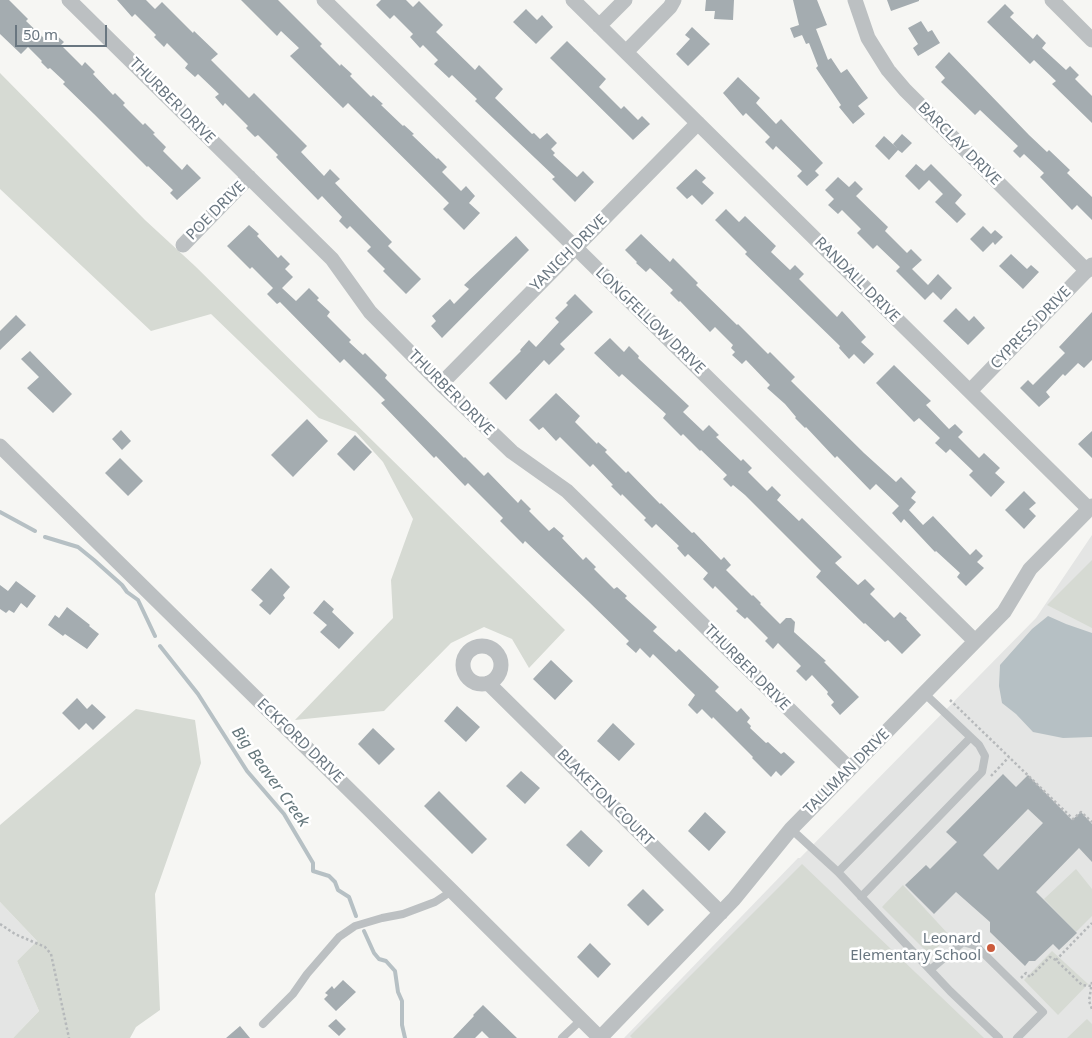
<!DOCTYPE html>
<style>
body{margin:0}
#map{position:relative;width:1092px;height:1038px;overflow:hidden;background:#f6f6f3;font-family:"Noto Sans",sans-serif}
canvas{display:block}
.scale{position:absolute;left:15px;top:25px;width:92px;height:22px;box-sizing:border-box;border:2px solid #697680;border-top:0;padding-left:6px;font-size:15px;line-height:18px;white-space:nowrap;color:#697680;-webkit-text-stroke:4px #fff;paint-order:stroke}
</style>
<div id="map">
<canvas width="1092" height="1038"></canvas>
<div class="scale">50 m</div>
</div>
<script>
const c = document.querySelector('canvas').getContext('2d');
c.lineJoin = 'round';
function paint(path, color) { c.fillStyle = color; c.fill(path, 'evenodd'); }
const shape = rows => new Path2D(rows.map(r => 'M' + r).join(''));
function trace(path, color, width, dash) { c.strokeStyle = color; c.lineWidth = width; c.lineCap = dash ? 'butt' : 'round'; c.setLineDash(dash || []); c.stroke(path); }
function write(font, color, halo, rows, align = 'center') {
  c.font = font + ' "Noto Sans",sans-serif'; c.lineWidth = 5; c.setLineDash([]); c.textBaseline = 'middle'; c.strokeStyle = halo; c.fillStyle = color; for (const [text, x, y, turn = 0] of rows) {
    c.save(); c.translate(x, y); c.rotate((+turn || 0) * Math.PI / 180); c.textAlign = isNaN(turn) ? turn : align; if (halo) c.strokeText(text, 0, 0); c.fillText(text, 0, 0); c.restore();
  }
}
paint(shape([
 [1092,535,1092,1038,624,1038,798,858,800,858,1036,618],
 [0,902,37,941,17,961,39,1011,13,1038,0,1038]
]), '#e4e5e4');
paint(shape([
 [0,73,145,220,195,266,565,630,529,668,512,639,484,627,451,643,384,711,295,720,393,618,391,580,413,519,383,462,356,432,319,418,211,314,151,331,0,189],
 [1092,560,1092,628,1047,605],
 [136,709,195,720,201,763,155,894,160,1010,136,1027,130,1038,13,1038,39,1011,17,961,37,941,0,902,0,825],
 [802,864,984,1038,632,1038,630,1036],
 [1076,869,1092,889,1092,916,1076,932,1044,899],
 [903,885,949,935,934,951,928,952,923,948,882,907],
 [1052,951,1088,984,1058,1015,1024,980],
 [1087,1019,1092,1024,1092,1038,1067,1038]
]), '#d6dad3');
paint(shape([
 [1048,616,1066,624,1092,633,1092,737,1063,738,1033,732,1016,714,1002,703,999,686,1000,665,1032,629]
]), '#b6c0c4');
trace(shape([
 [0,512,35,531],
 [45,537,78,547,94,560,122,585,127,592,138,600,155,636],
 [160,646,198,694,247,771,284,814,313,863,313,871,329,876,335,882,338,890,349,897,356,916],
 [364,931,374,953,379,959,386,961,395,971,398,992,402,1001,402,1025,405,1038]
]), '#b6c0c4', 4);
paint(shape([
 [0,0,9,0,28,19,26,21,47,41,54,33,64,42,61,45,82,66,85,62,95,72,93,74,113,95,115,93,125,103,123,105,143,125,145,123,155,133,153,134,166,147,163,151,182,170,187,164,201,178,177,200,170,193,173,190,148,166,147,167,94,114,63,84,65,82,50,68,48,69,41,62,42,61,28,47,21,54,0,34],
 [117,0,146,0,155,9,162,2,193,33,194,31,218,54,211,60,249,98,254,93,307,146,301,152,324,176,330,169,340,179,335,183,392,242,388,246,421,279,406,294,383,271,385,269,367,251,371,247,350,226,347,229,339,221,342,217,322,196,318,200,276,157,278,155,258,135,255,137,246,128,248,126,225,103,223,106,215,97,219,94,198,74,195,77,185,68,188,64,167,43,164,47,154,37,156,35,135,14,132,17],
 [241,0,278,0,322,44,320,46,340,66,341,64,352,74,350,76,371,97,373,95,383,104,381,105,403,126,404,125,414,134,412,135,437,159,438,158,447,167,442,172,461,191,466,186,475,196,469,203,480,213,464,230,443,209,449,203,348,103,343,108,290,56,299,48,281,31,277,36],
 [381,0,406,0,413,7,419,1,443,25,436,32,475,70,479,65,503,89,495,98,532,134,534,133,540,139,547,133,557,143,551,149,555,153,553,155,577,177,583,171,594,182,575,202,552,179,555,177,475,101,477,99,452,75,449,78,434,64,438,60,423,45,420,48,410,37,413,34,394,15,390,19,376,5],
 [706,0,734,0,733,20,714,19,715,11,705,11],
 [793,0,817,0,827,25,816,29,828,60,831,58,841,73,847,69,868,98,858,106,865,114,853,124,839,107,841,105,816,68,818,66,809,43,806,44,802,35,794,38,790,28,799,25],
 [887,0,919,0,919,1,891,11],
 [1005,4,1014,13,1010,17,1033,39,1037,34,1046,43,1042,48,1066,70,1070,66,1079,75,1075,79,1092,96,1092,123,1052,84,1056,81,1034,60,1030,64,987,22],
 [526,9,537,20,542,15,553,27,536,44,513,22],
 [921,21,928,32,932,30,940,43,918,56,913,48,918,44,908,28],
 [692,27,710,44,688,66,676,54,690,39,685,35],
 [567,41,606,79,599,87,621,109,624,106,638,120,642,116,650,124,633,140,550,58],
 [949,52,1029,135,1047,152,1049,150,1070,170,1067,173,1092,197,1092,220,1077,205,1072,210,1040,177,1044,173,1024,154,1020,158,1013,151,1018,146,980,110,975,115,941,82,945,78,935,67],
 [738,77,760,98,756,103,776,124,781,119,823,163,815,171,819,175,807,186,797,176,802,171,776,146,773,150,765,142,770,137,746,113,743,116,723,93],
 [902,134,912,143,902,153,898,150,889,160,875,146,884,136,897,148,893,144],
 [916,164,924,171,931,164,962,195,955,203,966,214,957,223,935,202,943,194,929,180,919,190,905,176],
 [696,169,706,178,702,182,714,193,702,205,692,195,687,199,676,188],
 [838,177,849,187,855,181,863,189,856,196,888,227,885,231,907,253,911,249,922,260,912,269,928,285,938,274,952,288,941,300,933,292,925,300,896,271,900,267,877,245,873,249,857,233,861,229,842,210,838,214,828,205,834,199,825,190],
 [726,209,739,222,745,216,776,246,771,252,790,270,795,265,804,274,799,279,837,317,842,311,866,337,861,342,874,354,864,364,854,354,849,359,839,348,840,346,745,254,747,252,715,220],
 [249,225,259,234,257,236,278,258,281,255,290,264,285,269,293,277,282,288,296,301,309,288,319,298,317,300,330,312,327,316,351,340,349,342,363,355,365,353,387,375,385,378,464,458,465,457,484,476,488,472,518,503,521,499,531,509,529,511,549,531,554,527,564,536,562,538,583,560,586,557,596,567,594,569,614,589,617,587,627,596,625,598,657,627,653,631,676,652,679,649,719,687,715,691,737,712,741,708,750,718,747,722,751,726,750,728,766,743,768,742,781,754,784,752,795,762,781,776,776,771,771,777,752,758,753,757,713,717,712,719,702,709,697,714,688,705,695,695,653,654,650,658,640,648,636,653,626,644,629,641,588,601,525,541,523,544,500,521,503,518,468,483,465,486,436,456,434,458,381,403,385,400,344,359,340,363,280,302,277,304,267,294,273,288,252,267,250,269,227,246],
 [983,226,991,234,995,230,1003,237,995,245,993,242,983,252,970,239],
 [641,234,670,262,673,258,698,283,696,285,737,325,738,324,768,354,770,352,795,377,791,381,864,453,896,482,901,477,916,492,911,498,916,502,909,510,923,525,933,516,970,555,976,549,983,556,977,562,984,568,966,586,957,577,960,573,936,551,935,552,904,519,901,523,892,513,899,506,876,484,870,490,837,456,835,458,806,427,805,428,795,418,796,417,785,404,767,388,770,385,746,360,742,364,732,355,735,352,731,348,733,345,715,327,710,332,680,301,679,302,670,293,673,290,650,268,646,272,636,263,637,262,625,250],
 [516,236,529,250,442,338,431,326,436,321,432,316,450,299,454,304,469,289,464,285],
 [1011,254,1027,269,1031,265,1039,272,1023,289,999,266],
 [575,294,593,312,560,344,565,349,549,365,544,360,506,400,489,383,521,351,520,350,529,340,536,347,559,322,555,318,568,305,566,303],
 [956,308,969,321,974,316,985,328,968,345,943,321],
 [1092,312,1092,360,1084,368,1078,363,1065,376,1063,374,1046,392,1050,397,1039,407,1020,388,1028,380,1033,385,1065,353,1059,347],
 [16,315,26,325,0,350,0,331],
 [610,338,624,352,629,346,639,356,638,358,689,406,683,412,703,431,709,425,719,435,716,437,741,461,743,459,752,468,748,472,767,491,772,486,781,495,777,500,799,521,802,518,842,557,835,563,858,585,865,579,875,589,870,594,894,618,900,612,907,618,906,619,921,635,902,654,888,640,885,642,865,623,864,624,816,577,821,571,745,495,733,485,731,487,723,479,727,475,701,450,700,451,683,434,681,436,663,418,666,414,622,374,619,377,594,353],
 [30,351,72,394,53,413,27,388,39,377,21,359],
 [894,365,931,401,926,405,949,429,955,424,963,432,958,437,979,458,984,453,1000,468,995,473,1005,482,991,497,969,475,973,471,950,449,946,453,935,443,940,438,919,418,914,422,876,383],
 [556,393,580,416,575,422,597,444,598,442,607,450,605,452,626,473,628,471,660,504,661,503,692,533,694,532,721,560,724,557,731,565,726,570,752,596,753,595,761,603,760,604,780,624,786,618,791,618,795,622,794,632,826,661,824,662,859,697,840,715,831,705,834,702,827,694,828,692,812,675,806,681,796,671,801,666,778,643,773,649,765,641,768,638,747,617,745,619,736,611,738,609,715,586,713,589,703,579,708,573,688,554,685,557,677,548,679,546,656,524,652,528,644,520,646,518,622,494,621,496,611,486,613,485,593,464,590,467,560,437,556,441,543,427,539,430,529,420],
 [307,419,328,441,293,477,271,455],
 [121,430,131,441,122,450,112,439],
 [1092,431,1092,458,1078,444],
 [355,435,372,452,354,471,337,454],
 [120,458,143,481,128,496,105,473],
 [1024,491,1036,503,1029,509,1036,516,1024,529,1005,510],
 [271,568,290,587,283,595,285,598,270,615,259,605,263,601,251,590],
 [16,581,36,596,27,608,21,603,14,613,9,610,6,613,0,609,0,585,8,591],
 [324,600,334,609,332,612,354,633,339,649,320,632,327,625,313,613],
 [67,607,90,625,89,626,99,634,87,649,65,634,63,636,48,625,55,615,59,618],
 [551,660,573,681,555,700,533,679],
 [77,698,87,709,92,704,106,717,93,730,86,723,79,730,62,713],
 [457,706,480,727,466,742,444,721],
 [613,723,635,744,619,761,597,741],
 [373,728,395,749,379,765,358,744],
 [521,771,540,788,525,804,506,786],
 [1003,774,1016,787,1028,775,1072,820,1081,812,1092,824,1092,862,1079,848,1036,892,1077,933,1059,950,1053,944,1035,961,1029,961,1025,966,990,932,990,922,956,892,934,914,905,885,926,865,930,869,957,842,946,832],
 [1028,809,1043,823,998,870,983,855],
 [439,791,487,839,472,854,424,806],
 [705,812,726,832,709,851,688,831],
 [581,830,603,851,589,867,566,845],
 [643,889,664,910,648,926,627,905],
 [590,943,611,964,598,978,577,957],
 [343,980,356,992,336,1011,324,999,328,995,325,993,332,986,334,989],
 [483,1005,517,1038,489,1038,482,1031,475,1038,453,1038,474,1016,473,1015],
 [336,1019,346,1029,339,1036,328,1026],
 [240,1026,250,1038,226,1038]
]), '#a4acb0');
trace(shape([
 [950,700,1073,819,1081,812,1092,822],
 [991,776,1009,757],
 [0,924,15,934,45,947,51,954,69,1038],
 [1021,978,1026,973,1030,977,1050,957,1056,960],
 [1092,982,1089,1001,1092,1009],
 [1091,986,1082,985,1056,960,1092,923]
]), '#b6b9bb', 2.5, [2.5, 2.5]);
trace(shape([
 [791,829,838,872,950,991,999,1038],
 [838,872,970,738],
 [861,897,982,772,985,756,979,745,924,693],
 [930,970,963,942,976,946,1043,1012,1017,1038],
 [263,1024,293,994,307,974,339,937,355,926,382,918,403,914,435,902,452,891],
 [562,1038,581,1020]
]), '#bcc0c2', 8);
trace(shape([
 [69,0,332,259,370,312,441,384,512,452,567,491,850,769],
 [324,0,975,641],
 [573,0,1089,509],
 [855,0,868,38,888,70,905,90,1087,271],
 [1052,0,1092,40],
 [599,26,625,0],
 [626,52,670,7,674,0],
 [183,245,249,177],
 [441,384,698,123],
 [970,391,1092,265],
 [0,446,452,891,600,1038],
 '463 665a19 19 0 1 1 38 0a19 19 0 1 1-38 0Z',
 [488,683,721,913],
 [600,1038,734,899,791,829,1004,612,1030,569,1092,506]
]), '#bcc0c2', 15);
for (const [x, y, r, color] of [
 [991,948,5,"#cc5c3d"]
]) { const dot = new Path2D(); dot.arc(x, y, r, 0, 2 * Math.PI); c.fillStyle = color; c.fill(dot); trace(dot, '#fff', 2); }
write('15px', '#697680', '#fff', [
 ["THURBER DRIVE",172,101,45],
 ["BARCLAY DRIVE",959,144,45],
 ["POE DRIVE",216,211,-45],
 ["YANICH DRIVE",569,253,-45],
 ["RANDALL DRIVE",857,280,45],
 ["LONGFELLOW DRIVE",650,321,44],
 ["CYPRESS DRIVE",1031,328,-46],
 ["THURBER DRIVE",451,393,45],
 ["THURBER DRIVE",747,668,45],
 ["ECKFORD DRIVE",300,741,44],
 ["TALLMAN DRIVE",847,772,-45],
 ["BLAKETON COURT",605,798,45]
]);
write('15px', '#697680', '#fff', [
 ["Leonard",981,939],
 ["Elementary School",981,956]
], 'right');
write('italic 16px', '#65777c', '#fff', [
 ["Big Beaver Creek",270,777,54]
]);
</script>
